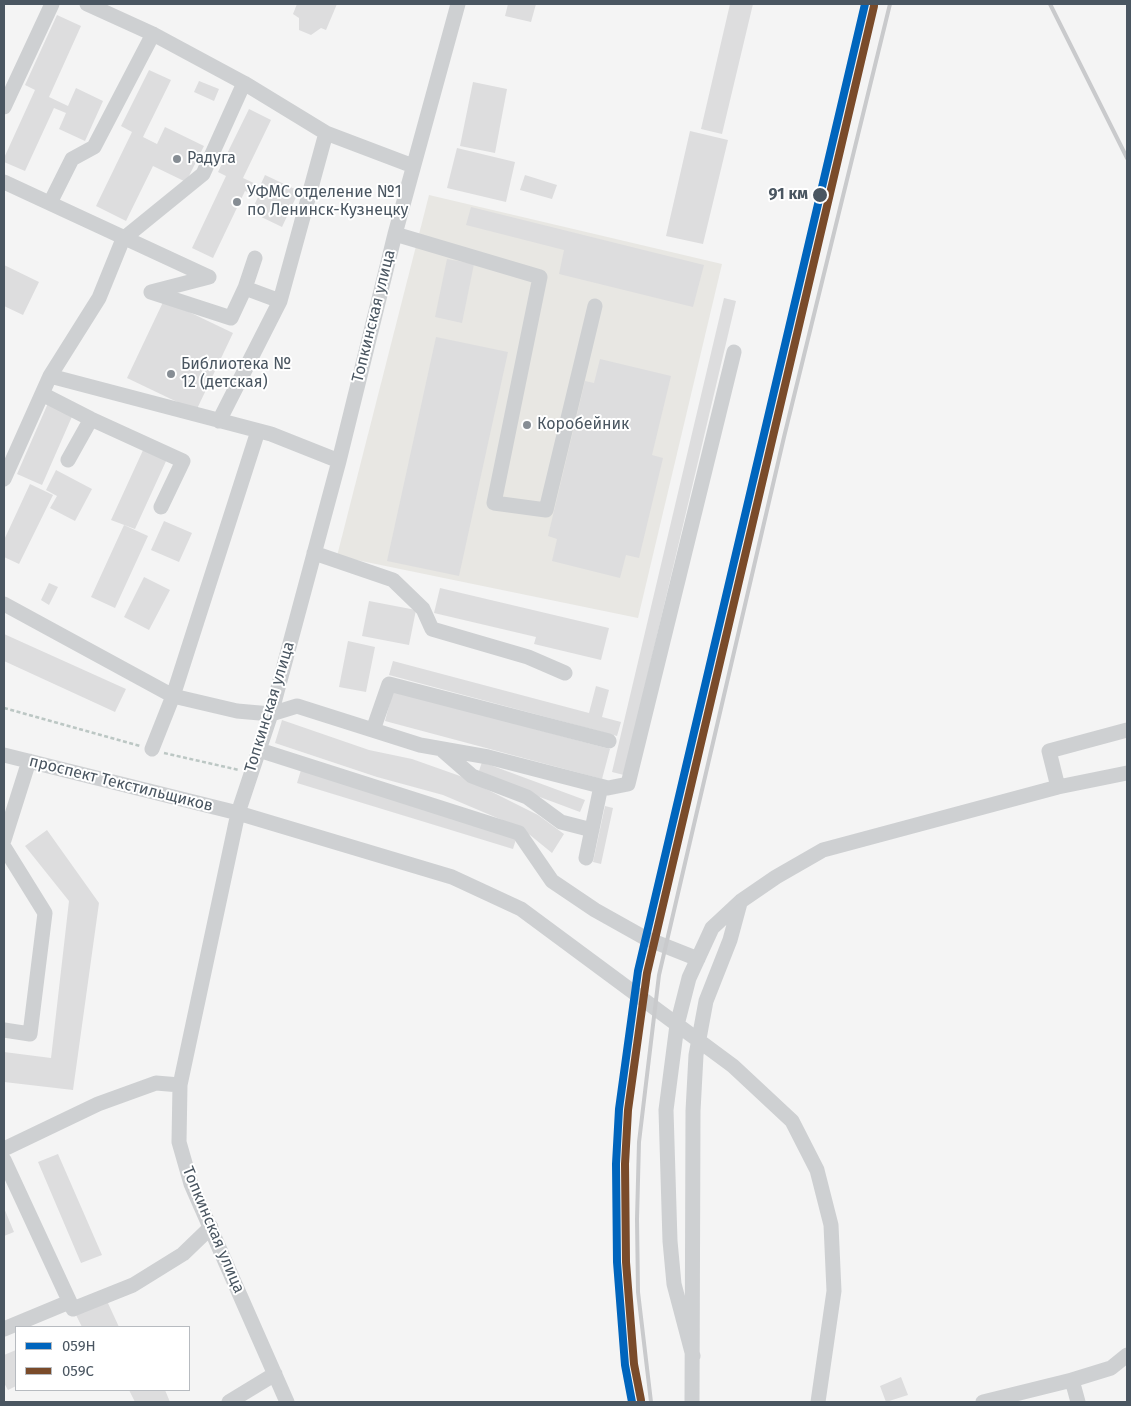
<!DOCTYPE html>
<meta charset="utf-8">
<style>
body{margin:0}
#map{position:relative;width:1131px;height:1406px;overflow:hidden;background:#f4f4f4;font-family:"Fira Sans",sans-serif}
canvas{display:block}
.frame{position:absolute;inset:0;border:5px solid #4a5661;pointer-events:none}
.legend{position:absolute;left:15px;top:1326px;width:175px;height:65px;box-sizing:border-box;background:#fff;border:1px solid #b7bbc0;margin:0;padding:6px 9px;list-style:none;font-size:15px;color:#4a5661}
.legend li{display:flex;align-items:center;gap:10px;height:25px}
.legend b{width:25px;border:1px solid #b7bbc0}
</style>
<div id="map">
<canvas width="1131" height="1406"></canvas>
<div class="frame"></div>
<ul class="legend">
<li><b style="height:6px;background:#0065bd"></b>059Н</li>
<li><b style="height:6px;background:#7a4b2a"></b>059С</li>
</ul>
</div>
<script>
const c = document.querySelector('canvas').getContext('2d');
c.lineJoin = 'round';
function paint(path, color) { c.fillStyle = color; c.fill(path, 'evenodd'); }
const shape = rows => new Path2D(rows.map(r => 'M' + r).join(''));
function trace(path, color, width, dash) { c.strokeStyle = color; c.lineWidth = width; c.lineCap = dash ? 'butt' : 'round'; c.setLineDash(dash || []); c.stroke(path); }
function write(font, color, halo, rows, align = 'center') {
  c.font = font + ' "Fira Sans",sans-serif'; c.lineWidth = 4; c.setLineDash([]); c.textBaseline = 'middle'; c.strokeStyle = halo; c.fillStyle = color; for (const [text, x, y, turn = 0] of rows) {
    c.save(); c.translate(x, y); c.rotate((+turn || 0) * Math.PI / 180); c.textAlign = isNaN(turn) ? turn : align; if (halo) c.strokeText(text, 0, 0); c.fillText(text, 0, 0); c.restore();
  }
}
paint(shape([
 [429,195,722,264,638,618,337,556]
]), '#e8e7e3');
paint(shape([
 [297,4,337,4,326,30,321,28,311,35,299,30,299,18,293,14],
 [508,4,536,4,531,22,505,16],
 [730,4,753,4,722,134,701,129],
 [57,15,81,26,49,97,68,106,76,88,103,101,85,141,59,129,66,113,54,108,25,171,4,162,4,158,35,90,25,85],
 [149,70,171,80,143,137,157,144,165,127,204,146,186,182,153,166,126,221,96,206,132,132,121,126],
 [199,81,219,89,214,101,194,92],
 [473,82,507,89,495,153,460,146],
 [249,109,271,120,243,178,260,186,265,175,299,191,282,227,251,212,258,197,245,191,213,258,192,248,226,176,218,172],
 [690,131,728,140,703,244,666,236],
 [457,148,515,162,506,202,447,188],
 [525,175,557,185,552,199,520,190],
 [471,207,704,265,693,307,559,274,564,250,466,225],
 [447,259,474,264,462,323,435,317],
 [4,265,39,282,23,315,4,306],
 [724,298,736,301,624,775,612,772],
 [164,300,233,333,196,411,127,378],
 [436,337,508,352,459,576,387,561],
 [600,359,671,376,652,455,663,458,639,558,626,555,620,578,552,561,557,539,548,536,585,381,594,383],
 [49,401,74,412,42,485,17,474],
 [144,448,167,459,135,529,111,520],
 [56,470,92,489,75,521,50,508,57,496,46,490],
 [30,484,53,495,19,564,4,557,4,540],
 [164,521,192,533,179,562,151,550],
 [124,525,148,536,115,608,91,597],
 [144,577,170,590,149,630,124,617],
 [49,583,58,587,49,605,41,600],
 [440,588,609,628,601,660,534,644,536,637,434,613],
 [369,601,416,610,409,645,362,636],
 [4,634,126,689,115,712,4,661],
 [348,641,375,647,366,692,339,687],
 [393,661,589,713,596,686,609,690,602,717,621,722,617,736,389,675],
 [393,691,610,749,602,779,385,721],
 [282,720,369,750,412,759,460,776,538,815,564,834,552,853,530,835,502,820,443,795,377,777,275,743],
 [482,762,585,800,580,812,478,774],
 [301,770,517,836,513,849,297,783],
 [605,806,613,808,601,864,593,862],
 [47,830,99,903,73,1090,4,1082,4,1052,51,1058,69,901,25,846],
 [58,1154,102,1255,81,1263,38,1162],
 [4,1208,14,1232,4,1236],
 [107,1301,119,1327,82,1327,76,1315],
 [16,1350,16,1386,8,1390,4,1383,4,1355],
 [901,1377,908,1395,886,1402,880,1386],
 [129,1390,165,1390,170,1402,135,1402]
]), '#ddddde');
trace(shape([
 [4,708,140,746],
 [164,753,239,770]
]), '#bcc7c4', 2.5, [4, 2.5]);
trace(shape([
 [87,4,153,34,244,83,326,133,280,301,219,421],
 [4,107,52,4],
 [326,133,413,166],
 [4,182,209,277],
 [50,203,72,159,94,147,153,34],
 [395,234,540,277,494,503,546,510,595,306],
 [209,277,151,292,231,318,245,288,280,301],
 [245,288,255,258],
 [50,376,271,434,339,461],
 [42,394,91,419,183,461,161,507],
 [68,460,91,419],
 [4,479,50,376,99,298,123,239,203,174,244,83],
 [314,553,393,580,423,609,432,629,528,657,565,673],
 [4,604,173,696,237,711,271,714,297,706,420,745,488,757,608,788,628,784,734,352],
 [373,730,389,684,609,741],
 [152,749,173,696,258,431],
 [441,749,472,776,527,797,561,822,592,830],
 [259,750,519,833,552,881,595,910,645,938,698,959],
 [4,755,238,813,452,877,521,909,733,1066,792,1121,817,1170,831,1225,834,1291,818,1402],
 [1058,787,1049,751,1127,730],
 [4,840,29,761],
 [4,847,45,913,30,1034,4,1030],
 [586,858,601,786],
 [4,1149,98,1104,156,1083,180,1085],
 [4,1160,73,1309,133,1285,183,1254,211,1227],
 [4,1329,69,1302],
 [693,1356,674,1284,670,1241,666,1110,677,1025,689,978,712,928,741,901,776,877,823,850,1058,787,1127,773],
 [1072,1380,1111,1368,1127,1355],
 [229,1402,275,1374],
 [287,1402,191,1184,179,1142,180,1085,238,813,271,714,339,461,395,234,458,4],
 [692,1402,693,1111,696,1055,706,1001,730,940,740,903],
 [983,1402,1072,1380,1078,1402]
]), '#ced0d2', 15);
trace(shape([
 [1050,4,1127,158],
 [651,1402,638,1292,637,1219,639,1142,659,975,784,437,890,4]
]), '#c9cacc', 4);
trace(shape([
 [632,1402,625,1365,617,1262,616,1164,619,1109,638,971,865,4]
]), '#0065bd', 8);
trace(shape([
 [641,1400,634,1364,626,1262,625,1164,628,1110,647,973,874,6]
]), '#7a4b2a', 8);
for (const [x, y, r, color] of [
 [177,159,5,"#868d94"],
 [820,195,8,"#4a5661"],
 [237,202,5,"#868d94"],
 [171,374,5,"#868d94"],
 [527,425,5,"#868d94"]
]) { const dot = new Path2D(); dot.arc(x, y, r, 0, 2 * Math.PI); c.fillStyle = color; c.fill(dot); trace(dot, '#fff', 2); }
write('16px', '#4a5661', '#fff', [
 ["Радуга",187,159],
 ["УФМС отделение №1",247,193],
 ["по Ленинск-Кузнецку",247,211],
 ["Библиотека №",181,365],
 ["12 (детская)",181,383],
 ["Коробейник",537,425]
], 'left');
write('bold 16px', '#4a5661', '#fff', [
 ["91 км",808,195]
], 'right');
write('16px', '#4a5661', '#fff', [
 ["Топкинская улица",374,316,-76],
 ["Топкинская улица",270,707,-73],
 ["проспект Текстильщиков",121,784,14],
 ["Топкинская улица",213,1230,67]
]);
</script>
